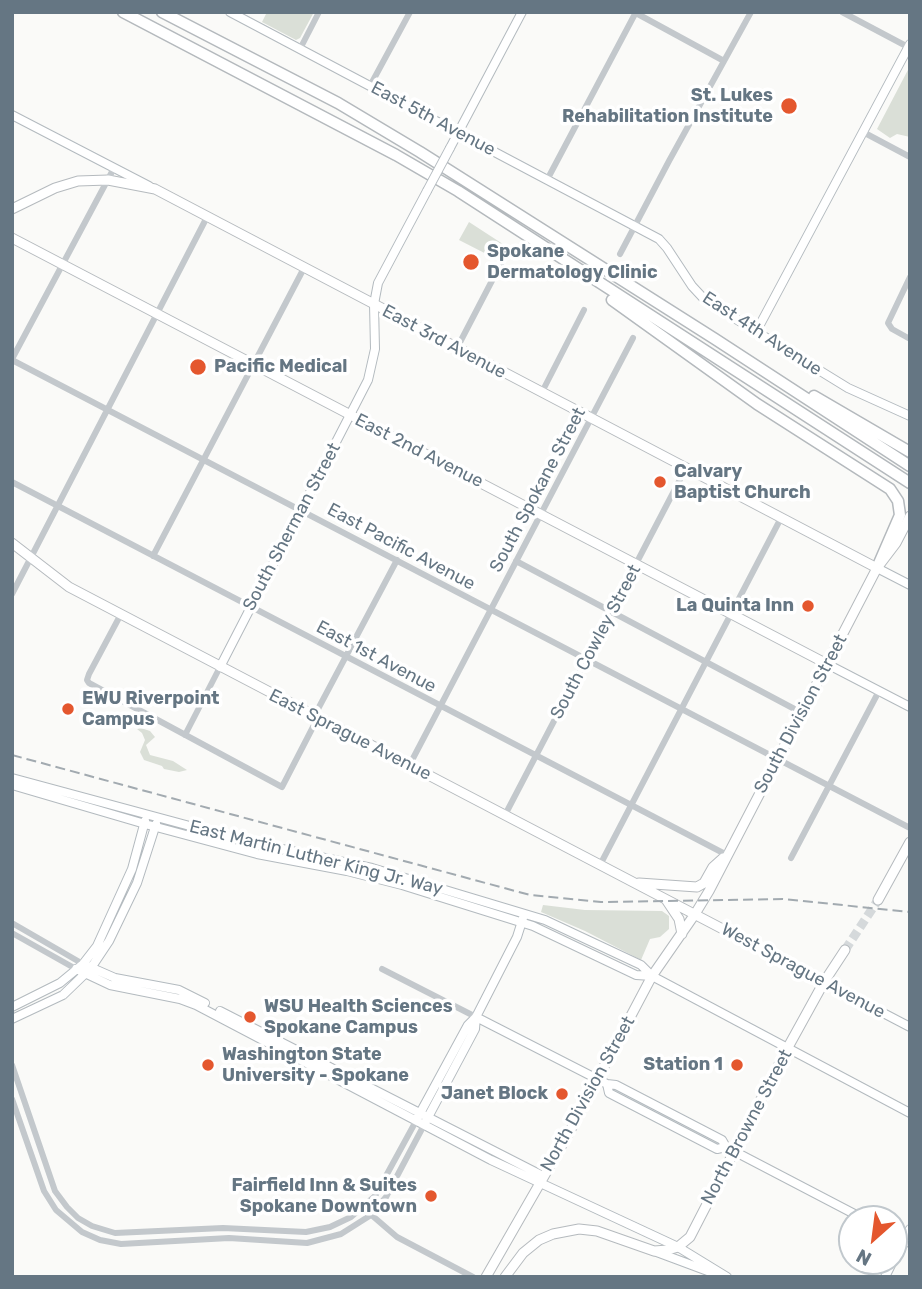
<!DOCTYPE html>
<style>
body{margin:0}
#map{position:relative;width:922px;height:1289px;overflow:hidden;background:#fafaf8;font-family:Rubik,sans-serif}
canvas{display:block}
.frame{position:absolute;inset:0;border:14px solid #657683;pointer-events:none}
.north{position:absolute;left:838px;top:1205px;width:70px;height:70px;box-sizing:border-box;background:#fff;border:2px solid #c1c8cd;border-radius:50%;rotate:208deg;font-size:19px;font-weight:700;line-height:28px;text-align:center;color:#657683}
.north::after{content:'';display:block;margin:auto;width:24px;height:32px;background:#e4572e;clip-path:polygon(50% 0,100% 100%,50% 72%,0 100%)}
</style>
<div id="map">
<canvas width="922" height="1289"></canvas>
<div class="frame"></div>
<div class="north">N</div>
</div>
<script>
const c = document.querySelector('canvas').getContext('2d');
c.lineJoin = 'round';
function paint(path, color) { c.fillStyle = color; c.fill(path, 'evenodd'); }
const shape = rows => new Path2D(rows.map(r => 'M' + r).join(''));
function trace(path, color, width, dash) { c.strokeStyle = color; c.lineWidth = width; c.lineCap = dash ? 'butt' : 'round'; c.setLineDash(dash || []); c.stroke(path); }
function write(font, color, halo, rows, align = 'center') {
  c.font = font + ' Rubik,sans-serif'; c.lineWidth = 7; c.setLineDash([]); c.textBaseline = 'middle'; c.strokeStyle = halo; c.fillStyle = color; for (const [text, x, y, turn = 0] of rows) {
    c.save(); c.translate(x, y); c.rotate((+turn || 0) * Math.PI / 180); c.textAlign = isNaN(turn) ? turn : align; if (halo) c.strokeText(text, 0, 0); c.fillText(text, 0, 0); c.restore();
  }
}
paint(shape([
 [267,12,314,12,300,38,296,40,262,22],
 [910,66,910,137,897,134,890,138,877,129],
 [469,222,509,248,502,262,459,240],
 [141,728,150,731,155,737,146,745,150,755,173,761,187,770,179,772,164,769,162,766,144,760,140,752,145,740,142,733,137,729],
 [543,905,585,910,662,911,669,916,669,929,660,937,650,939,641,960,585,931,541,912]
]), '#dadfd7');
trace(shape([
 [845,950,878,900]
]), '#d5d9db', 9, [9, 4.5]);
const secondary = shape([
 [230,12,659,239,667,248,692,286,705,300,848,388,910,416],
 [12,115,149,186],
 [450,148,522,12],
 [756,332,910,44],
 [877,568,910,585],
 [827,664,910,707],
 [220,667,368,380,375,349,374,304,378,283,427,191],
 [12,778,249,842,372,868,545,920,641,965,652,976,910,1113],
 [12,785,145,824,257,854,347,871,402,885,533,926,636,975,652,976],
 [83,964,115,978,179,990,205,1003],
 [76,969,110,985,180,999,196,1005,491,1160,678,1247,727,1277],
 [824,982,910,1027],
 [12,1007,60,983,83,964,97,946,132,869,145,821],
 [220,1011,543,1176],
 [476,1017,607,1084,609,1093,717,1149,726,1147,864,1219],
 [12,1019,63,995,91,968,109,941,137,883,156,824],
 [607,1084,616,1085,722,1140,726,1147],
 [418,1117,468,1025,476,1017,517,937,523,918],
 [426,1121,475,1029,476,1017],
 [894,1235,910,1243],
 [654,1251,713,1273],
 [894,1259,910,1229],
 [885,1277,893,1261]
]);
const primary = shape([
 [12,209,55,188,78,181,108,180,155,189,877,568],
 [12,238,827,664],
 [12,543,69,587,824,982],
 [639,883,697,887,704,883,713,867,723,858],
 [878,900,910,842],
 [667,901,679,919,682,934],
 [486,1277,570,1131,652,976,695,914,709,891,877,568,896,543,910,516],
 [505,1277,523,1253,539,1240,553,1234,579,1229,597,1231,654,1251,668,1250,678,1247,690,1237,787,1049,824,982,845,950]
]);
const highway = shape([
 [123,12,396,155,458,191,910,483],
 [162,12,338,103,420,152,715,339,910,466],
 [612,300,757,404,890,489,898,501,900,515,877,568],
 [814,396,910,452]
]);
trace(secondary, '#b3babf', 10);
trace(primary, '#b5babe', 11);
trace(highway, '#b4b9bd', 13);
trace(shape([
 [634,12,724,61],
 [842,12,908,47],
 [300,49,319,12],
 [370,86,410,12],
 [863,132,910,157],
 [547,180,636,12],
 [620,254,669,161,751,12],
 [910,277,888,323,892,329,910,339],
 [457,348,509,248],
 [12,359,114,168],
 [12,360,910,828],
 [542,392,584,310],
 [12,482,727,855],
 [153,556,304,268],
 [516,561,802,713],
 [12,594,207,217],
 [121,614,89,674,87,680,89,683,282,787,314,725,318,709,397,560],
 [185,735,220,667],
 [409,766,633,338],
 [505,815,686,468],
 [791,858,879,691],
 [600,865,781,518],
 [12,923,83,964],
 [12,933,76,969],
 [382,969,476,1017],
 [12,1065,55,1191,67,1207,78,1218,92,1226,115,1233,223,1228,306,1232,330,1227,351,1217,375,1196,416,1121],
 [12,1099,44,1191,56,1210,82,1232,100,1240,121,1244,229,1238,307,1243,341,1234,371,1215,386,1197,424,1125],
 [368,1212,397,1237,473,1277]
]), '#c3c8cc', 6);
trace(secondary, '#fff', 8);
trace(primary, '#fff', 9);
trace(highway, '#fff', 10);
trace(shape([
 [12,755,530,895,601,902,783,899,910,912]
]), '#a2aab0', 2, [10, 5]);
const secondaryBridge = shape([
 [427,191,450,148]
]);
trace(secondaryBridge, '#b3babf', 10, []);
trace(secondaryBridge, '#fff', 8);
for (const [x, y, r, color] of [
 [789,106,9,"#e4572e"],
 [471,262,9,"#e4572e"],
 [198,367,9,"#e4572e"],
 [660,482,7,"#e4572e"],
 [808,606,7,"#e4572e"],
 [68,709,7,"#e4572e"],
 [250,1017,7,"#e4572e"],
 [208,1065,7,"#e4572e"],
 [737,1065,7,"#e4572e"],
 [562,1094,7,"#e4572e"],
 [431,1196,7,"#e4572e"]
]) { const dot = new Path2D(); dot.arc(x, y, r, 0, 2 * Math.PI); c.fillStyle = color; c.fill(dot); trace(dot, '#fff', 2.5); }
write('bold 18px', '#657683', '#fff', [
 ["St. Lukes",773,96,"right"],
 ["Rehabilitation Institute",773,117,"right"],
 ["Spokane",487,252],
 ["Dermatology Clinic",487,273],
 ["Pacific Medical",214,367],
 ["Calvary",674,472],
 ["Baptist Church",674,493],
 ["La Quinta Inn",794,606,"right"],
 ["EWU Riverpoint",82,699],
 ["Campus",82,720],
 ["WSU Health Sciences",264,1007],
 ["Spokane Campus",264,1028],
 ["Washington State",222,1055],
 ["University - Spokane",222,1076],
 ["Station 1",723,1065,"right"],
 ["Janet Block",548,1094,"right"],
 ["Fairfield Inn & Suites",417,1186,"right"],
 ["Spokane Downtown",417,1207,"right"]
], 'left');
write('18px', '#657683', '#fff', [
 ["East 5th Avenue",433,119,28],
 ["East 4th Avenue",762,334,33],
 ["East 3rd Avenue",444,342,28],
 ["East 2nd Avenue",419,451,27],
 ["South Spokane Street",538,490,-62],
 ["South Sherman Street",292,527,-62],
 ["East Pacific Avenue",401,547,28],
 ["South Cowley Street",596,642,-62],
 ["East 1st Avenue",376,657,28],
 ["South Division Street",801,714,-62],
 ["East Sprague Avenue",350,735,27],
 ["East Martin Luther King Jr. Way",316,858,14],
 ["West Sprague Avenue",803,971,28],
 ["North Division Street",588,1094,-61],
 ["North Browne Street",747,1127,-62]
]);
</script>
